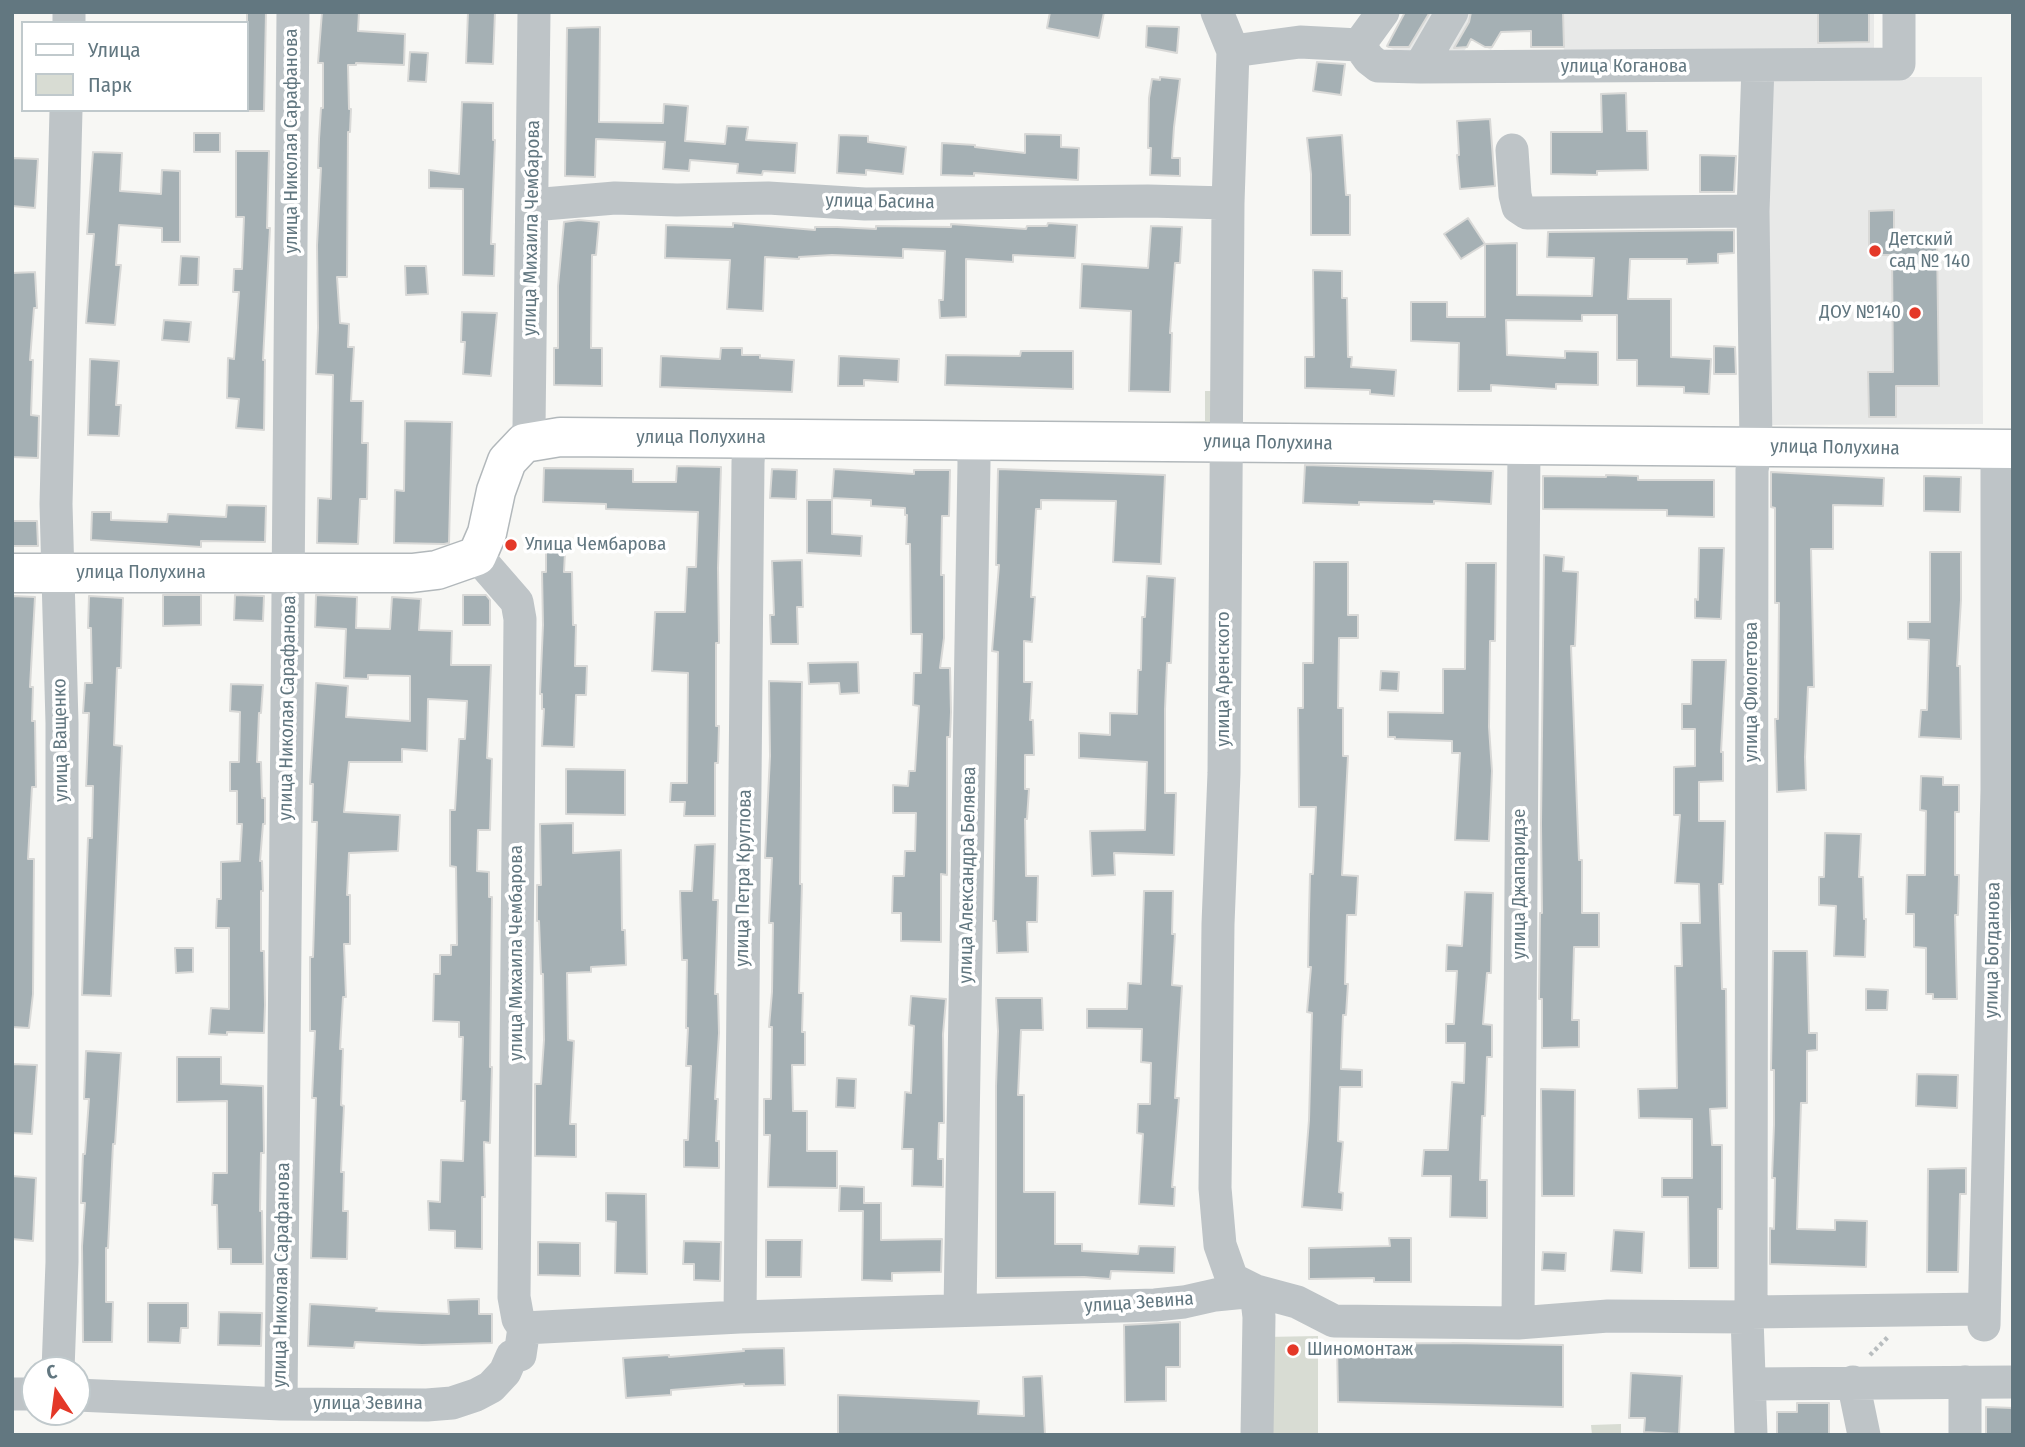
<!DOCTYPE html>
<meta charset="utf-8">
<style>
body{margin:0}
#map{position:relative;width:2025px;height:1447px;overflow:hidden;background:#f7f7f4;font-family:"Fira Sans Condensed",sans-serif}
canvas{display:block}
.frame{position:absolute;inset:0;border:14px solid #627780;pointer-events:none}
.legend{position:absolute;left:21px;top:21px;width:228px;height:91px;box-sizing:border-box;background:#fff;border:2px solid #c0c9cc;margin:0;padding:9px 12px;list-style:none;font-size:21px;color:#627780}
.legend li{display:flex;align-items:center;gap:14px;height:35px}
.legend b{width:35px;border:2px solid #c0c9cc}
.north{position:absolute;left:21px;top:1356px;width:70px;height:70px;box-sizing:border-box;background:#fff;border:2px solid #c0c9cc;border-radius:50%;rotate:347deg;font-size:19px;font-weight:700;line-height:28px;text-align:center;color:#627780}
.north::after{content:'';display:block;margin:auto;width:24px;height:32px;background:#e43828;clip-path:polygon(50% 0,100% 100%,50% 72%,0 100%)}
</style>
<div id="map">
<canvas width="2025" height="1447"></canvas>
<div class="frame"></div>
<ul class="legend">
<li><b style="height:9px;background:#fff"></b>Улица</li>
<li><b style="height:19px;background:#d8dcd3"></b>Парк</li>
</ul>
<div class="north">С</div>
</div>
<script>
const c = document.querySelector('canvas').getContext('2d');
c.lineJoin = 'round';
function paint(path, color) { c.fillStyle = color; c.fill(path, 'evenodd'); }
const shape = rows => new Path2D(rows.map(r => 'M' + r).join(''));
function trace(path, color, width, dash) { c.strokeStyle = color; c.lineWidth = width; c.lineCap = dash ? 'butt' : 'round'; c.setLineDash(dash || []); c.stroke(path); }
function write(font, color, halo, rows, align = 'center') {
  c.font = font + ' "Fira Sans Condensed",sans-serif'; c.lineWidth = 7; c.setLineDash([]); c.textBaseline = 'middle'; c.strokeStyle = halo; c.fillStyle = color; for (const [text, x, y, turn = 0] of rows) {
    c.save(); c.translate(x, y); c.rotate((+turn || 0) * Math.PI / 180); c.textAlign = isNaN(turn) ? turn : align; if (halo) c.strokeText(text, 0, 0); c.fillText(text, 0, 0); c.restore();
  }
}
paint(shape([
 [1405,12,1874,12,1874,54,1564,55,1563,31,1501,32,1491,50,1471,39,1460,59,1413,60,1387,46],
 [1767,77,1982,77,1983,424,1768,425]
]), '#e8e9e8');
paint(shape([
 [1205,391,1218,391,1218,429,1156,429,1156,422,1205,421],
 [1318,1336,1318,1435,1267,1435,1266,1337],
 [1621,1424,1621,1435,1592,1435,1591,1425]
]), '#d8dcd3');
const building = shape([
 [247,12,266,12,264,111,247,111,247,12],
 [322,12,359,12,358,31,405,34,404,65,356,63,356,65,348,65,349,109,351,109,350,132,348,132,347,277,337,277,340,323,349,324,348,347,354,347,351,401,363,401,362,443,368,443,367,499,360,499,358,544,317,543,318,498,331,499,333,375,316,374,318,328,317,245,321,168,318,168,319,139,321,108,323,108,323,63,318,63,322,12],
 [468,12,495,12,493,64,466,63,468,12],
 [1050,12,1104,12,1099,38,1047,28,1050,12],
 [1405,12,1430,12,1409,47,1389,47,1387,46,1405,12],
 [1471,12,1563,12,1564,47,1531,47,1531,31,1501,32,1492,47,1485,47,1471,39,1467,47,1454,48,1469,22,1471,12],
 [1818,12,1869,12,1869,42,1818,43,1818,12],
 [1147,26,1179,27,1177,53,1146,47,1147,26],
 [600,27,599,122,663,123,664,104,688,106,685,141,725,144,727,126,748,127,746,140,797,143,795,173,763,171,762,175,737,173,738,164,690,160,689,171,663,169,665,142,596,139,595,177,565,176,567,28,600,27],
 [410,52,428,53,426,82,408,81,410,52],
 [1317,62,1345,64,1341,95,1313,91,1317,62],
 [1160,77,1180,79,1174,127,1172,158,1180,158,1180,176,1150,175,1151,148,1148,148,1149,98,1152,79,1160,80,1160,77],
 [1626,93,1627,131,1647,131,1648,170,1597,171,1597,175,1551,174,1551,132,1602,132,1601,94,1626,93],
 [462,102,493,103,493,140,495,140,491,244,495,244,494,276,463,275,463,189,429,188,429,170,459,174,462,102],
 [1490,119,1495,186,1460,189,1457,155,1459,155,1457,121,1490,119],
 [194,133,220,133,220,152,194,152,194,133],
 [1025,134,1061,135,1061,147,1079,148,1078,180,974,173,974,176,941,175,942,143,975,145,975,147,1025,153,1025,134],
 [839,135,868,136,868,142,906,147,903,174,866,170,866,175,837,173,839,135],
 [1342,135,1346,195,1350,195,1350,235,1311,235,1311,174,1307,138,1342,135],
 [236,151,269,151,267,228,270,228,263,360,265,360,264,430,236,428,239,399,227,398,228,358,234,359,239,292,233,292,234,269,242,269,244,217,236,217,236,151],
 [93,152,122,153,120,191,161,194,162,170,180,171,180,242,162,242,162,228,119,225,116,265,121,265,115,325,86,323,94,234,87,234,93,152],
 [1700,155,1736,156,1734,192,1700,192,1700,155],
 [12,158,38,159,35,208,12,206,12,158],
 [1894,210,1894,243,1937,242,1939,386,1896,386,1896,417,1869,417,1868,372,1893,372,1892,255,1869,255,1869,211,1894,210],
 [1468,218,1485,244,1461,259,1444,234,1468,218],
 [579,220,599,222,596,255,592,255,591,348,602,348,602,386,554,385,554,348,558,348,558,286,564,222,579,220],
 [733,223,815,230,815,227,837,227,876,229,876,226,951,227,951,224,1026,229,1027,226,1047,226,1048,223,1077,225,1075,258,1013,255,1013,262,966,259,966,317,940,318,939,300,943,300,945,251,903,249,903,258,832,255,799,257,799,259,765,257,763,311,727,309,730,260,665,258,666,225,733,227,733,223],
 [1151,226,1182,227,1180,263,1175,263,1170,333,1172,333,1170,392,1129,391,1131,311,1080,308,1082,264,1148,268,1151,226],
 [1734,230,1734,253,1718,254,1718,263,1687,264,1687,259,1630,259,1628,299,1671,299,1671,357,1711,359,1709,394,1684,393,1684,387,1637,386,1637,360,1617,360,1617,315,1582,315,1582,321,1506,320,1507,355,1565,358,1565,351,1598,352,1598,385,1556,384,1556,389,1491,385,1491,391,1458,391,1459,343,1411,341,1411,302,1447,302,1447,317,1485,317,1485,244,1517,243,1517,295,1592,296,1594,258,1547,257,1548,232,1734,230],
 [181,256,199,257,198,285,179,285,181,256],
 [405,266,426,266,428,294,406,295,405,266],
 [1313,270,1342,271,1342,298,1347,298,1348,357,1352,357,1351,367,1396,370,1394,396,1370,394,1370,390,1305,388,1305,357,1314,357,1313,270],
 [35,272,37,308,34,308,30,360,33,360,31,415,39,416,38,458,12,457,12,273,35,272],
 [462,312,497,313,491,376,463,374,465,342,461,342,462,312],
 [164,320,191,322,189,342,162,340,164,320],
 [1714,346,1735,347,1736,374,1714,374,1714,346],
 [721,348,742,348,742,355,760,355,760,358,794,360,792,392,660,387,661,356,720,359,721,348],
 [1021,351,1073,351,1073,389,945,385,946,355,1020,356,1021,351],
 [839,356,899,359,898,382,864,380,864,386,838,386,839,356],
 [90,359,119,361,116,405,121,405,119,436,88,435,90,359],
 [405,421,452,422,449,543,444,544,394,543,395,490,404,491,405,421],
 [1305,465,1493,471,1491,504,1434,501,1434,504,1359,502,1359,505,1303,503,1305,465],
 [677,466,721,467,718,568,719,643,716,643,716,726,719,726,718,763,715,763,715,816,684,816,685,802,670,802,671,783,687,783,688,673,652,671,655,612,685,612,687,567,696,567,698,512,606,509,606,504,543,502,544,468,633,469,633,482,676,482,677,466],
 [772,469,797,470,796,499,770,498,772,469],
 [834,469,914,474,914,470,950,470,949,516,942,516,941,575,944,575,944,638,940,668,950,668,951,712,950,737,947,737,947,875,941,874,941,942,901,941,901,913,892,913,893,876,904,876,905,851,915,851,916,813,893,813,893,785,908,786,909,771,915,771,919,706,913,705,914,673,921,673,922,634,911,634,910,544,906,544,907,515,905,515,905,508,871,506,871,500,832,498,834,469],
 [998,469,1165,475,1161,564,1113,562,1116,501,1041,500,1041,509,1036,509,1031,597,1035,597,1032,642,1024,641,1024,682,1032,682,1030,720,1033,720,1034,755,1025,755,1025,789,1029,789,1027,819,1025,819,1026,876,1038,876,1037,922,1027,922,1028,952,997,953,996,921,993,921,998,652,992,651,999,565,996,565,998,469],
 [1771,472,1884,478,1883,506,1833,505,1833,549,1811,549,1814,687,1808,687,1805,757,1806,790,1777,792,1775,719,1778,719,1779,603,1775,603,1775,508,1771,507,1771,472],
 [1606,475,1638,476,1638,480,1714,480,1714,517,1667,516,1667,510,1543,509,1543,476,1606,477,1606,475],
 [1924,476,1961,477,1960,512,1924,511,1924,476],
 [807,500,832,500,832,534,862,536,861,556,807,553,807,500],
 [227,505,266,506,265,542,201,541,201,547,91,540,92,512,111,512,111,520,167,522,168,514,226,517,227,505],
 [12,521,37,521,38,546,12,546,12,521],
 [1699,548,1724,548,1721,619,1695,618,1695,599,1698,600,1699,548],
 [546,551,565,552,564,572,572,572,573,625,576,625,575,666,587,666,586,695,576,695,574,747,542,746,544,709,542,709,542,694,540,694,543,625,542,572,546,572,546,551],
 [1930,552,1961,552,1961,600,1957,666,1960,666,1961,739,1919,737,1921,710,1927,710,1929,640,1908,639,1908,622,1930,622,1930,552],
 [1544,555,1564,557,1563,571,1578,572,1575,646,1571,646,1579,860,1582,860,1582,913,1599,913,1599,947,1574,947,1572,1020,1579,1020,1579,1047,1542,1048,1542,999,1539,999,1540,913,1542,913,1541,824,1544,555],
 [802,560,803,607,797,607,798,644,771,644,770,615,774,615,772,561,802,560],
 [1314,562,1348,562,1348,615,1358,615,1358,638,1339,638,1338,708,1343,708,1343,756,1348,756,1342,875,1358,876,1356,915,1347,915,1345,984,1348,984,1346,1015,1343,1015,1341,1069,1362,1070,1362,1087,1340,1087,1338,1141,1343,1142,1339,1192,1343,1193,1342,1210,1302,1207,1309,1120,1312,1013,1307,1012,1311,967,1308,967,1309,915,1310,874,1313,874,1316,807,1299,807,1298,708,1303,708,1303,663,1313,663,1314,562],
 [1466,563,1496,563,1495,641,1490,641,1489,727,1492,771,1489,841,1455,840,1460,753,1452,753,1452,741,1395,739,1395,737,1388,737,1388,712,1443,713,1443,669,1465,669,1466,563],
 [1147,576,1175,578,1171,663,1167,663,1165,709,1165,793,1176,793,1174,855,1114,853,1115,875,1092,876,1090,831,1145,830,1147,762,1079,758,1079,733,1110,735,1110,713,1137,714,1138,670,1141,670,1142,617,1145,617,1147,576],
 [163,595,201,595,201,625,163,626,163,595],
 [235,595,264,596,263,621,234,620,235,595],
 [316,595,357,597,356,628,390,629,392,597,421,599,419,630,452,631,451,665,491,665,487,758,492,759,490,830,478,830,477,871,489,872,489,897,492,897,490,1067,492,1067,490,1143,484,1142,485,1197,482,1197,482,1249,455,1248,455,1231,429,1230,428,1201,440,1202,441,1160,463,1161,465,1101,461,1101,463,1037,459,1037,459,1022,433,1021,434,974,440,974,440,955,451,955,451,945,457,945,456,867,450,866,450,810,455,810,459,739,465,739,467,701,428,699,427,751,402,749,402,762,349,762,344,812,400,815,398,851,349,853,347,895,350,895,350,944,344,944,346,997,343,997,340,1049,343,1049,341,1105,344,1106,341,1172,344,1172,343,1211,348,1211,347,1259,311,1258,316,1098,312,1098,315,1031,310,1031,310,957,313,957,317,822,312,822,313,784,310,784,316,683,348,686,346,717,410,721,410,676,368,675,368,679,344,678,346,629,315,627,316,595],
 [463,595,486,595,490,600,490,625,463,625,463,595],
 [12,596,35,597,30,687,33,687,32,721,35,721,36,787,32,787,28,859,34,859,33,994,29,1028,12,1027,12,596],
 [89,596,123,598,121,668,117,668,114,745,122,746,111,996,82,995,88,838,92,838,93,786,86,786,89,713,83,713,85,683,92,683,91,628,88,628,89,596],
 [1692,660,1726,660,1721,752,1723,752,1723,781,1699,782,1699,821,1725,821,1723,884,1719,884,1722,989,1726,989,1727,1108,1710,1109,1712,1145,1722,1145,1722,1209,1718,1209,1718,1268,1689,1268,1688,1197,1662,1197,1662,1178,1692,1178,1692,1119,1639,1118,1638,1089,1677,1088,1675,966,1682,966,1681,923,1700,923,1699,884,1675,883,1680,815,1674,815,1674,767,1695,766,1695,729,1682,729,1682,704,1691,704,1692,660],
 [858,662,859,693,840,694,839,683,809,684,808,663,858,662],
 [1381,671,1399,672,1398,691,1380,690,1381,671],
 [769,681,802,682,800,884,802,884,799,993,803,993,802,1032,805,1032,805,1065,792,1065,793,1111,807,1111,807,1151,837,1151,837,1188,768,1187,770,1135,764,1135,764,1099,771,1099,772,1027,769,1027,772,992,773,923,769,923,772,858,765,858,770,756,769,681],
 [231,684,263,685,261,713,259,713,257,762,261,762,262,798,265,798,265,824,263,824,260,861,262,861,263,891,261,891,261,951,264,951,265,1005,264,1033,227,1032,227,1035,209,1034,211,1008,229,1009,229,928,216,928,217,899,221,899,221,862,240,861,242,824,237,824,237,791,230,791,230,762,239,762,240,712,230,711,231,684],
 [566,769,625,770,625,815,566,814,566,769],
 [1921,776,1943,777,1943,785,1959,785,1959,812,1955,812,1955,875,1959,875,1958,915,1955,915,1957,999,1933,999,1933,994,1926,994,1926,948,1914,947,1914,914,1906,914,1907,875,1925,875,1926,811,1920,810,1921,776],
 [573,823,573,853,621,850,622,930,625,930,626,965,591,967,591,972,567,973,568,1040,574,1041,570,1124,576,1124,576,1157,535,1156,535,1084,541,1084,544,1040,543,974,541,974,539,921,537,921,537,885,541,885,540,824,573,823],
 [1825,833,1861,834,1859,877,1863,877,1864,919,1866,919,1865,957,1834,956,1836,906,1819,905,1819,877,1824,877,1825,833],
 [715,844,713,900,718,900,715,994,718,994,719,1033,715,1099,718,1099,716,1141,719,1141,719,1168,684,1167,684,1140,688,1140,691,1066,686,1066,688,1028,686,1028,687,960,682,960,680,891,692,891,695,845,715,844],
 [1144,891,1173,891,1172,934,1175,934,1172,985,1182,986,1175,1098,1179,1098,1172,1187,1175,1187,1174,1206,1139,1204,1143,1134,1137,1133,1138,1104,1150,1104,1151,1063,1141,1062,1142,1029,1087,1028,1087,1009,1127,1009,1128,983,1141,984,1144,891],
 [1465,892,1493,893,1491,973,1487,973,1483,1024,1492,1025,1492,1057,1487,1057,1485,1116,1482,1116,1480,1180,1487,1180,1487,1218,1450,1217,1451,1176,1422,1176,1424,1150,1448,1150,1452,1082,1464,1083,1465,1043,1446,1043,1446,1024,1454,1024,1457,971,1446,971,1447,945,1462,946,1465,892],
 [175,948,193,948,193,972,176,973,175,948],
 [1773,951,1807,951,1809,1033,1817,1033,1817,1050,1807,1051,1807,1103,1801,1103,1797,1229,1835,1230,1835,1220,1867,1221,1866,1267,1770,1264,1770,1228,1774,1229,1775,1178,1772,1178,1774,1125,1774,1070,1771,1070,1773,951],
 [1866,989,1888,990,1887,1010,1866,1010,1866,989],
 [911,996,946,999,943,1034,944,1123,939,1123,938,1159,943,1159,943,1187,912,1186,913,1149,902,1149,905,1092,911,1093,914,1026,909,1025,911,996],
 [996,998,1042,998,1043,1030,1021,1030,1018,1095,1024,1095,1024,1192,1055,1192,1055,1244,1082,1244,1082,1251,1138,1254,1139,1246,1175,1247,1174,1273,1111,1271,1110,1279,1084,1277,996,1278,996,1086,998,1031,996,998],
 [86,1051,121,1053,115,1144,113,1144,108,1248,106,1248,106,1302,113,1302,112,1342,83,1342,82,1246,85,1203,81,1203,83,1154,85,1154,89,1099,84,1099,86,1051],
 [177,1057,221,1057,221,1084,263,1086,264,1153,261,1153,260,1211,262,1211,263,1264,231,1264,231,1249,218,1249,217,1205,212,1205,213,1173,227,1173,227,1101,177,1102,177,1057],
 [12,1064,37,1065,32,1134,12,1133,12,1064],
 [1917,1074,1958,1075,1957,1108,1916,1106,1917,1074],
 [837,1078,856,1079,855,1108,836,1107,837,1078],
 [1541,1089,1575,1090,1574,1196,1542,1196,1541,1089],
 [1966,1168,1966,1194,1960,1194,1958,1272,1927,1272,1928,1169,1966,1168],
 [12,1176,36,1178,33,1241,12,1239,12,1176],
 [840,1186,864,1187,864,1203,881,1203,881,1240,942,1239,941,1272,892,1273,892,1281,862,1280,863,1211,839,1211,840,1186],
 [606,1193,646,1194,647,1274,615,1273,616,1222,606,1221,606,1193],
 [1614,1230,1644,1232,1642,1273,1611,1271,1614,1230],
 [1389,1238,1411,1238,1411,1282,1374,1282,1374,1278,1309,1279,1309,1248,1390,1246,1389,1238],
 [766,1240,802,1240,801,1277,766,1277,766,1240],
 [684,1241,721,1242,720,1281,694,1280,694,1264,683,1264,684,1241],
 [538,1242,580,1243,580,1276,538,1275,538,1242],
 [1543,1252,1566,1253,1565,1271,1542,1270,1543,1252],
 [479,1299,479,1314,492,1314,492,1343,422,1345,355,1342,354,1348,308,1346,310,1304,377,1308,376,1311,449,1314,448,1300,479,1299],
 [148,1303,188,1303,188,1328,181,1328,180,1343,148,1342,148,1303],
 [219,1312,262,1313,261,1346,218,1345,219,1312],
 [1180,1322,1180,1367,1166,1367,1166,1401,1125,1402,1124,1325,1180,1322],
 [1452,1343,1563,1345,1563,1407,1338,1402,1337,1344,1452,1343],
 [784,1348,785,1385,744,1386,744,1384,671,1390,671,1395,626,1398,623,1358,669,1355,669,1357,744,1351,743,1349,784,1348],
 [1631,1373,1682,1376,1679,1434,1644,1432,1645,1418,1629,1418,1631,1373],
 [1042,1376,1045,1435,838,1435,838,1395,979,1401,978,1414,1024,1416,1023,1377,1042,1376],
 [1797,1403,1829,1403,1829,1435,1777,1435,1777,1412,1797,1412,1797,1403],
 [1986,1407,2013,1408,2013,1435,1986,1435,1986,1407]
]);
paint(building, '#a5b0b4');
trace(building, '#d9d9d7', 2);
const major = shape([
 [12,573,412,573,437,570,477,556,487,533,496,491,507,461,524,443,560,437,2013,449]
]);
trace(major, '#b2b8bb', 41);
trace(shape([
 [1870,1355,1888,1337]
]), '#b8bdbf', 4.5, [3.5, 3.5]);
trace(shape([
 [1217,12,1233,51,1300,42,1359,45,1369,59,1378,66,1420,67,1899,64,1899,12],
 [69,23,69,12],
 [1359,45,1383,12],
 [1233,51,1228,203,1224,773,1218,924,1215,1188,1220,1245,1232,1279,1256,1291,1259,1317,1257,1435],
 [1420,67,1452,12],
 [1512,150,1515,195,1518,207,1527,213,1753,211],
 [532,205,615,198,677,200,768,198,865,204,1148,201,1228,203],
 [524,443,529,428,534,12],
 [960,1310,974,462,972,441],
 [1751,1312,1984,1309],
 [740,1317,748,462,750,439],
 [1518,1323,1524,445],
 [1984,1325,1997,790,1997,450],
 [524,1328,740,1317,1155,1305,1184,1302,1215,1295,1256,1291,1297,1302,1334,1321,1518,1323,1608,1316,1747,1317],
 [58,1370,62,1262,62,723,56,504,66,110],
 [1853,1382,1864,1435],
 [1965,1382,1965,1435],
 [1750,1384,2013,1382],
 [12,1394,35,1394],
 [77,1395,281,1404,427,1405,452,1403,476,1395,491,1387,505,1372,512,1356,520,1355,524,1328,518,1319,514,1297,520,619,517,602,477,556],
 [281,1404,293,12],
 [1751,1435,1747,1317,1751,1312,1752,470,1756,447,1753,211,1758,66]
]), '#bec4c7', 33);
trace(major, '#fff', 38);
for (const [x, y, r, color] of [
 [1875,251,7,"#e43828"],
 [1915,313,7,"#e43828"],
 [511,545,7,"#e43828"],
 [1293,1350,7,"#e43828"]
]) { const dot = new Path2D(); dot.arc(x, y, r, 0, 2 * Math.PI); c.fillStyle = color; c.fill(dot); trace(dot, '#fff', 2.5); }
write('19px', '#627780', '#fff', [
 ["улица Коганова",1624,67],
 ["улица Николая Сарафанова",292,141,-90],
 ["улица Басина",880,202,1],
 ["улица Михаила Чембарова",532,228,-89],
 ["улица Полухина",701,438],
 ["улица Полухина",1268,443,1],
 ["улица Полухина",1835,448,1],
 ["улица Полухина",141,573],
 ["улица Аренского",1224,679,-90],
 ["улица Фиолетова",1752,692,-90],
 ["улица Николая Сарафанова",288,708,-89],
 ["улица Ващенко",61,740,-91],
 ["улица Александра Беляева",968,875,-89],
 ["улица Петра Круглова",744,878,-89],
 ["улица Джапаридзе",1520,884,-90],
 ["улица Богданова",1993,950,-89],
 ["улица Михаила Чембарова",517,953,-90],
 ["улица Николая Сарафанова",282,1275,-89],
 ["улица Зевина",1139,1303,-4],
 ["улица Зевина",368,1404]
]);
write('19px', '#627780', '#fff', [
 ["Детский",1889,240],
 ["сад № 140",1889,262],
 ["ДОУ №140",1901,313,"right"],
 ["Улица Чембарова",525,545],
 ["Шиномонтаж",1307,1350]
], 'left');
</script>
